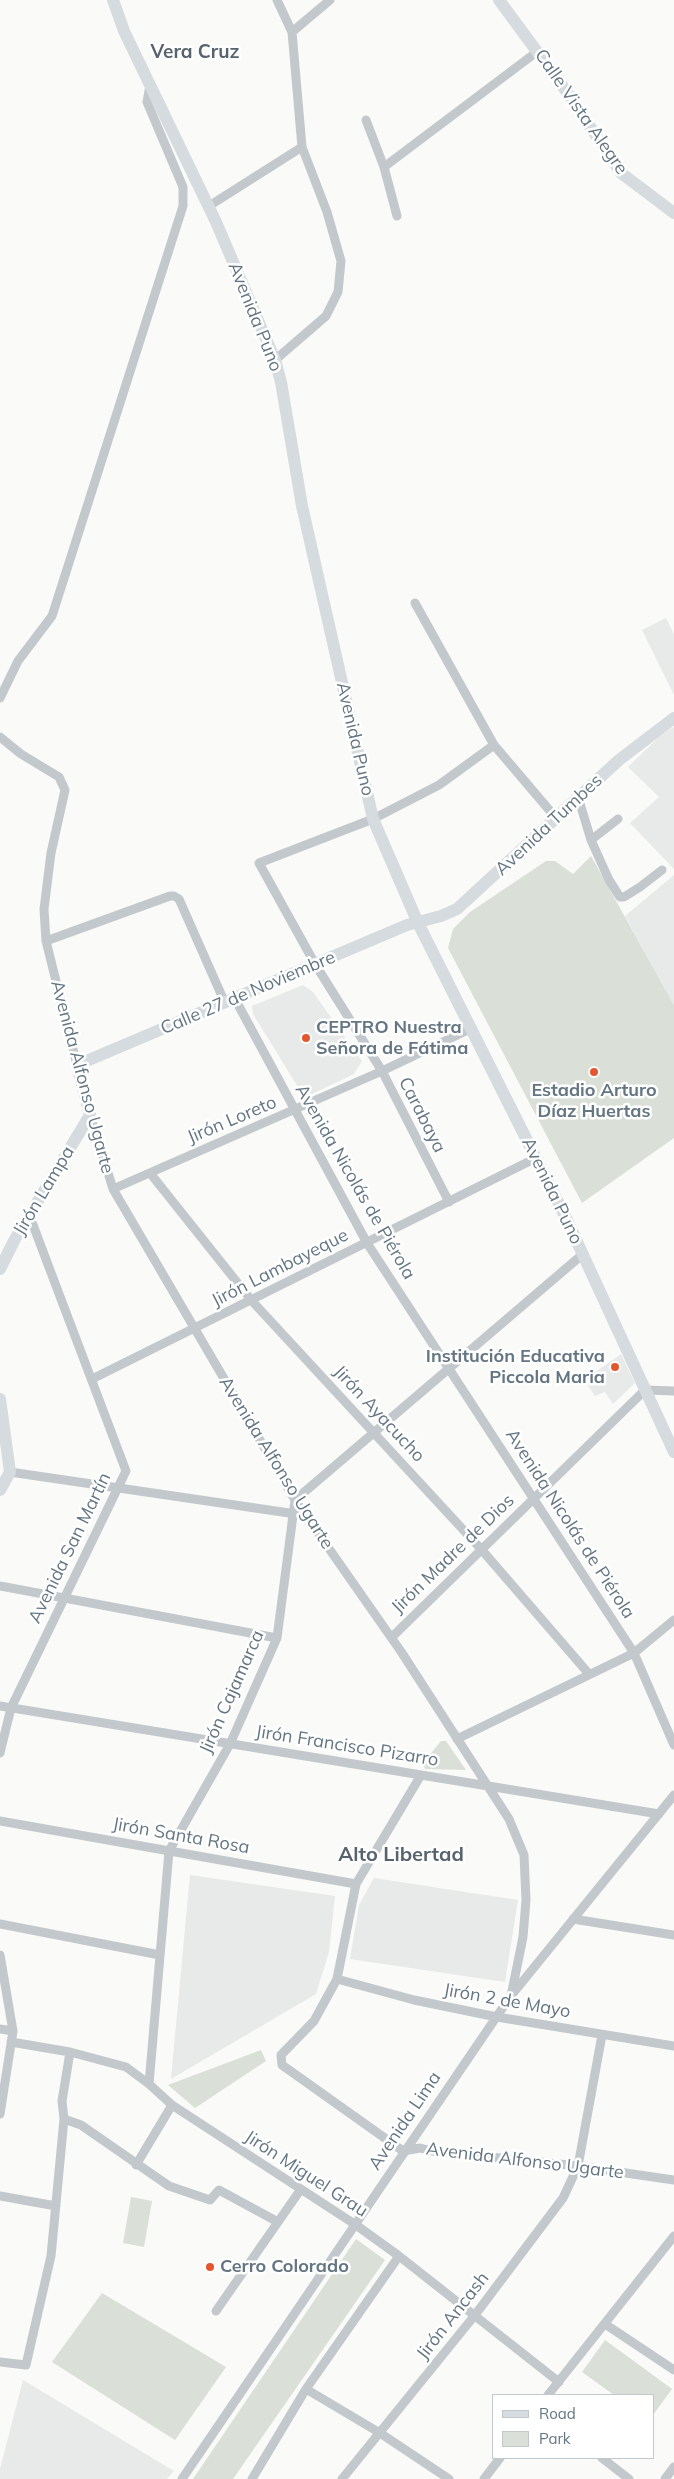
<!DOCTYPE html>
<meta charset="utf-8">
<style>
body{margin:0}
#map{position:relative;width:674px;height:2479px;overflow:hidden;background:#fafaf8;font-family:Mulish,sans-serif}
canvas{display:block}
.legend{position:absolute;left:492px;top:2394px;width:162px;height:65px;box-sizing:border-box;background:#fff;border:1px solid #c1c8cd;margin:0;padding:6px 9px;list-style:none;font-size:15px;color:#657683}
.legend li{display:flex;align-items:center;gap:10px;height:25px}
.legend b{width:25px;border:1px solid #c1c8cd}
</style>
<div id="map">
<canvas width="674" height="2479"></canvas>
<ul class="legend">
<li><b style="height:6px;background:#d6dbdf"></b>Road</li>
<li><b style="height:14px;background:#dadfd7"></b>Park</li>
</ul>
</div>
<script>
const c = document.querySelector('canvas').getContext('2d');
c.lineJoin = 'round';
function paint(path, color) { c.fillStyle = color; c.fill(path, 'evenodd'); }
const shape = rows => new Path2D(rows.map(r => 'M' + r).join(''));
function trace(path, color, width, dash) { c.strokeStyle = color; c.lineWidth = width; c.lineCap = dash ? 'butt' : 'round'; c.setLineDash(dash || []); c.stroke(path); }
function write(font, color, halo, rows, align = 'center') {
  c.font = font + ' Mulish,sans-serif'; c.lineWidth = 5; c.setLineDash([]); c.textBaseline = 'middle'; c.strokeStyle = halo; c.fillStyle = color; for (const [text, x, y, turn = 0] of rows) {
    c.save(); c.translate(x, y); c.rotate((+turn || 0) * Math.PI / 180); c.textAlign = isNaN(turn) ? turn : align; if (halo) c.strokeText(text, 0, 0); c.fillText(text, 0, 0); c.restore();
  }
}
paint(shape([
 [666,618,674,634,674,695,642,630],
 [674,727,674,869,630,823,659,797,628,767,660,736],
 [674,875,674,1005,625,916],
 [303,985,313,992,362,1061,354,1074,312,1094,301,1092,253,1014,252,1006],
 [621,1354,635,1383,613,1404,605,1392,595,1396,584,1380],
 [190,1875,335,1896,329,1952,316,1994,171,2079],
 [374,1878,518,1900,505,1982,350,1959,359,1905],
 [23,2380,174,2471,167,2479,0,2479,0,2469]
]), '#e8e9e9');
paint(shape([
 [591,856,674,1005,674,1138,582,1203,448,948,453,929,470,912,546,861,555,861,573,874],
 [441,1741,446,1741,466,1770,425,1769,423,1763],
 [261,2050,266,2061,195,2108,168,2085],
 [131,2197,152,2201,144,2247,123,2243],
 [356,2239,385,2260,233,2479,193,2479],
 [102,2293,226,2367,175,2440,52,2362],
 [605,2340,672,2389,653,2415,653,2395,614,2395,582,2372]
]), '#dadfd7');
trace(shape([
 [292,32,330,0],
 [366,120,384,167,397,216],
 [384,167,538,51],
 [209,206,302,147],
 [275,360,326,316,338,292,341,261,327,212,302,147,292,32,277,0],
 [415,603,494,745,556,818],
 [0,698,18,661,52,616,183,206,183,187,147,102,150,85],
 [0,737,21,754,59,777,65,790,51,853,44,909,46,941,77,1065],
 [578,797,591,840,609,880,620,897,624,897,640,887,662,870],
 [591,840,618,819],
 [46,941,170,896,174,896,179,899,225,1003],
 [235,999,367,1243,634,1653,674,1745],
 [90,1115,113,1189,295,1500,402,1653,509,1819,524,1855,526,1900,523,1937,511,1996],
 [150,1173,252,1301,481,1549,589,1674],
 [113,1189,382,1071,472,1028],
 [449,1202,382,1071,315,964,259,863,373,819,439,785,494,745],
 [92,1379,536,1158],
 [10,1472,296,1514],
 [0,1586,277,1638],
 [392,1637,645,1390,674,1391],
 [0,1706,659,1814],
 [457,1739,634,1653,674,1620],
 [0,1753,11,1708,126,1471,30,1217],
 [421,1775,356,1884,337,1979,314,2021,281,2055,282,2065,403,2151,420,2148,432,2151,578,2166,674,2180],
 [0,1821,356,1884],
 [573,1919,674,1935],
 [0,1924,160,1955],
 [0,1955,13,2031,0,2114],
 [337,1979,414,2000,497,2017,674,2046],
 [0,2029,13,2031],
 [11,2042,70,2052,126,2067,149,2084,172,2105,356,2225,399,2256,559,2382],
 [149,2084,169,1851,230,1744,277,1638,295,1500,583,1254],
 [64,2119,81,2125,169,2186,210,2200,219,2190,278,2222],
 [136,2165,172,2105],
 [0,2196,56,2206],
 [216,2311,301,2189],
 [605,2324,674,2370],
 [0,2362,26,2365,51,2256,64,2119,62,2101,70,2052],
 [306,2389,380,2433,449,2479],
 [548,2395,674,2236],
 [602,2458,629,2479],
 [182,2479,510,1997,674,1795],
 [252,2479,306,2389,399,2256],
 [342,2479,475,2315,563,2198,578,2166,602,2035],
 [484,2479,500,2458],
 [665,2479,674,2467]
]), '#c3c8cc', 9);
trace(shape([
 [113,0,124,31,216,222,275,360,281,382,302,506,373,819,418,923,566,1218,674,1452],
 [499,0,569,95,621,173,674,213],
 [0,1269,15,1239,90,1115,77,1065,407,925,441,916,457,909,619,760,674,718],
 [0,1399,10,1472,0,1490]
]), '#d6dbdf', 12);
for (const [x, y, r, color] of [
 [306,1038,5,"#e4572e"],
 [594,1072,5,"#e4572e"],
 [615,1367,5,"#e4572e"],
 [210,2267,5,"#e4572e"]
]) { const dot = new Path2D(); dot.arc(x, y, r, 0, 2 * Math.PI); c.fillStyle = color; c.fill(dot); trace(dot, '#fff', 2); }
write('18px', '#657683', '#fff', [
 ["Calle Vista Alegre",581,112,55],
 ["Avenida Puno",255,317,68],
 ["Avenida Puno",355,739,77],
 ["Avenida Tumbes",549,825,-43],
 ["Calle 27 de Noviembre",248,993,-23],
 ["Avenida Alfonso Ugarte",82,1077,75],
 ["Carabaya",422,1115,63],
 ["Jirón Loreto",232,1120,-23],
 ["Avenida Nicolás de Piérola",355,1182,60],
 ["Jirón Lampa",44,1191,-59],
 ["Avenida Puno",552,1191,64],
 ["Jirón Lambayeque",280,1268,-27],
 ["Jirón Ayacucho",379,1414,47],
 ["Avenida Alfonso Ugarte",276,1463,58],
 ["Avenida Nicolás de Piérola",570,1524,57],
 ["Avenida San Martín",70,1548,-64],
 ["Jirón Madre de Dios",453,1554,-44],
 ["Jirón Cajamarca",232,1692,-66],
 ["Jirón Francisco Pizarro",347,1746,9],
 ["Jirón Santa Rosa",181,1836,10],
 ["Jirón 2 de Mayo",507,2001,10],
 ["Avenida Lima",405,2121,-56],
 ["Avenida Alfonso Ugarte",525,2161,7],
 ["Jirón Miguel Grau",306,2174,33],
 ["Jirón Ancash",453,2316,-52]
]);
write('bold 18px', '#657683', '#fff', [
 ["CEPTRO Nuestra",316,1028],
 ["Señora de Fátima",316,1049],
 ["Estadio Arturo",594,1091,"center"],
 ["Díaz Huertas",594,1112,"center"],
 ["Institución Educativa",605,1357,"right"],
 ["Piccola Maria",605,1378,"right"],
 ["Cerro Colorado",220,2267]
], 'left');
write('bold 19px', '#57646e', '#fff', [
 ["Vera Cruz",195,52]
]);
write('bold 20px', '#57646e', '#fff', [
 ["Alto Libertad",401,1855]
]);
</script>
